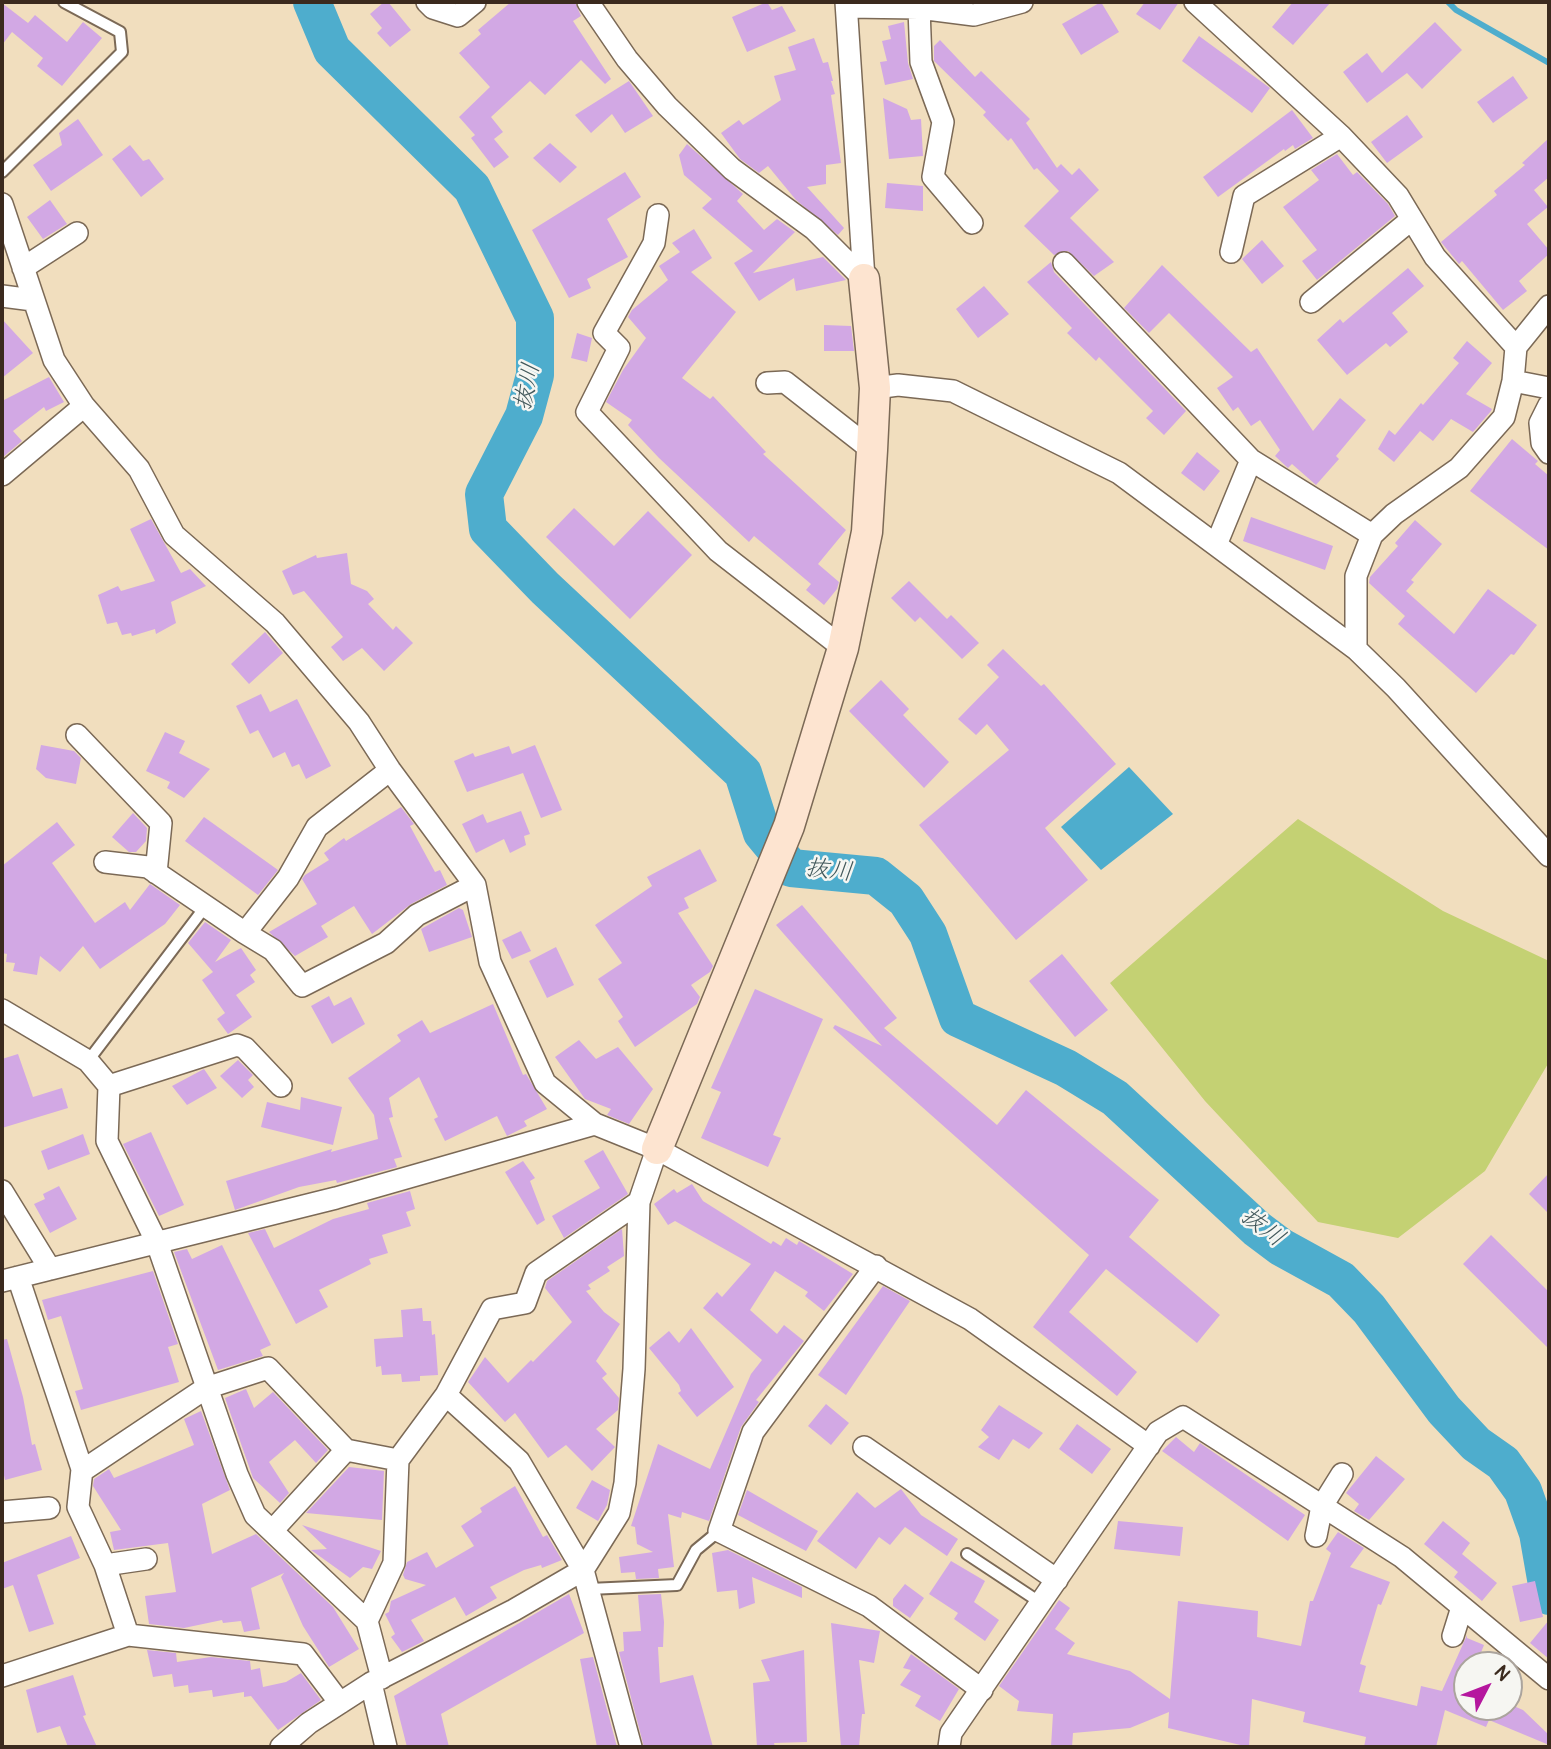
<!DOCTYPE html>
<meta charset="utf-8">
<style>
body{margin:0}
#map{position:relative;width:1551px;height:1749px;overflow:hidden;background:#f1debe;font-family:Pangolin,sans-serif}
canvas{display:block}
.frame{position:absolute;inset:0;border:4px solid #3b2a1e;pointer-events:none}
.north{position:absolute;left:1453px;top:1651px;width:70px;height:70px;box-sizing:border-box;background:#f6f6f2;border:2px solid #aba49d;border-radius:50%;rotate:48deg;font-size:19px;font-weight:700;line-height:28px;text-align:center;color:#3b2a1e}
.north::after{content:'';display:block;margin:auto;width:24px;height:32px;background:#b5179e;clip-path:polygon(50% 0,100% 100%,50% 72%,0 100%)}
</style>
<div id="map">
<canvas width="1551" height="1749"></canvas>
<div class="frame"></div>
<div class="north">N</div>
</div>
<script>
const c = document.querySelector('canvas').getContext('2d');
c.lineJoin = 'round';
function paint(path, color) { c.fillStyle = color; c.fill(path, 'evenodd'); }
const shape = rows => new Path2D(rows.map(r => 'M' + r).join(''));
function trace(path, color, width, dash) { c.strokeStyle = color; c.lineWidth = width; c.lineCap = dash ? 'butt' : 'round'; c.setLineDash(dash || []); c.stroke(path); }
function write(font, color, halo, rows, align = 'center') {
  c.font = font + ' Pangolin,"Klee One",sans-serif'; c.lineWidth = 5; c.setLineDash([]); c.textBaseline = 'middle'; c.strokeStyle = halo; c.fillStyle = color; for (const [text, x, y, turn = 0] of rows) {
    c.save(); c.translate(x, y); c.rotate((+turn || 0) * Math.PI / 180); c.textAlign = isNaN(turn) ? turn : align; if (halo) c.strokeText(text, 0, 0); c.fillText(text, 0, 0); c.restore();
  }
}
paint(shape([
 [1298,819,1443,911,1549,961,1549,1062,1485,1171,1398,1238,1318,1222,1205,1101,1110,983]
]), '#c4d173');
paint(shape([
 [1129,767,1173,814,1101,870,1061,827]
]), '#4eadcd');
trace(shape([
 [1448,2,1456,10,1549,63]
]), '#4eadcd', 6);
trace(shape([
 [312,2,332,50,472,188,535,318,535,375,524,416,484,494,488,529,545,588,743,773,762,833,791,868,876,876,906,900,928,934,958,1018,1066,1068,1115,1098,1257,1229,1281,1247,1341,1280,1369,1309,1444,1410,1476,1444,1503,1463,1523,1491,1538,1533,1549,1596]
]), '#4eadcd', 38);
paint(shape([
 [384,2,388,2,411,30,390,47,377,33,382,28,370,14],
 [511,2,575,2,581,16,573,21,611,79,605,84,581,60,545,95,530,81,491,117,503,132,494,139,509,157,494,168,471,138,475,135,459,117,490,87,459,53,481,34,478,30],
 [767,2,772,10,782,6,796,31,747,52,732,17],
 [1101,2,1119,32,1081,55,1062,24],
 [1145,2,1179,2,1160,30,1136,14],
 [1293,2,1331,2,1293,45,1272,27],
 [2,3,28,23,35,15,67,42,83,22,102,38,62,86,37,66,43,58,12,32,2,45],
 [904,22,908,63,913,79,885,85,880,62,887,61,882,41,891,39,888,26],
 [1435,22,1462,50,1422,89,1407,73,1367,103,1343,72,1367,53,1382,73],
 [1199,36,1270,88,1252,113,1182,61],
 [814,38,823,63,828,62,833,81,831,81,835,94,831,95,841,163,826,165,826,184,807,187,844,228,838,235,796,200,768,166,759,173,740,159,721,133,739,120,743,125,781,100,774,76,796,70,788,47],
 [940,40,975,77,981,71,1030,119,1026,123,1057,168,1061,164,1072,175,1079,168,1099,190,1070,218,1114,262,1094,276,1068,251,1054,255,1024,226,1059,191,1037,168,1034,170,1011,138,1008,141,983,115,986,112,934,61,934,46],
 [1513,76,1528,98,1493,123,1477,102],
 [629,81,653,116,625,133,612,114,591,133,575,115],
 [883,98,907,109,911,120,921,119,923,156,889,159],
 [1292,110,1313,138,1295,149,1293,145,1285,151,1284,149,1218,197,1203,177],
 [1407,115,1423,137,1387,163,1371,142],
 [78,119,103,155,51,191,33,165,62,145,59,133],
 [1549,138,1549,177,1534,190,1548,207,1527,224,1549,250,1549,254,1519,281,1527,291,1503,310,1462,261,1459,264,1441,242,1497,195,1494,191,1525,165,1522,163],
 [550,143,577,167,560,183,533,158],
 [687,144,743,194,737,201,764,230,777,219,795,232,753,273,823,257,846,280,796,291,794,278,759,301,734,263,753,251,702,208,712,199,684,175,679,155],
 [130,145,143,161,149,159,164,179,141,197,112,159],
 [1337,154,1353,175,1357,172,1388,204,1395,216,1317,280,1302,261,1317,250,1283,207,1319,180,1311,170],
 [625,172,641,197,607,219,628,257,587,279,591,288,569,298,532,230],
 [887,183,923,186,923,211,885,208],
 [50,200,67,224,43,239,27,217],
 [694,229,712,258,691,272,736,312,682,378,710,399,713,396,766,452,763,454,846,530,818,564,839,582,837,589,824,605,806,590,811,584,754,536,749,542,659,458,628,425,632,420,606,402,623,370,646,338,628,317,632,310,668,280,659,266,680,252,672,243],
 [1262,240,1284,266,1262,284,1242,259],
 [1051,262,1054,272,1186,411,1164,435,1146,418,1153,411,1099,357,1096,361,1067,333,1072,328,1027,282],
 [1162,265,1251,352,1257,348,1313,431,1340,398,1366,420,1336,456,1339,459,1316,485,1292,464,1288,468,1275,456,1280,450,1260,420,1251,426,1238,407,1233,411,1217,388,1233,377,1169,313,1149,333,1124,308],
 [1408,268,1424,286,1392,313,1408,332,1390,347,1386,343,1347,375,1317,340,1340,319,1343,323],
 [984,286,1009,314,978,338,956,309],
 [2,319,33,353,2,378],
 [824,325,851,326,854,351,824,351],
 [577,333,592,338,587,362,571,358],
 [1467,341,1492,363,1466,394,1492,409,1491,411,1473,432,1451,419,1433,441,1420,431,1394,462,1378,449,1389,430,1395,435,1421,403,1423,405,1459,363,1453,358],
 [49,377,64,402,46,411,44,407,13,431,22,441,2,458,2,401],
 [1512,439,1538,461,1535,464,1549,476,1549,550,1470,491],
 [1197,452,1220,471,1204,491,1181,473],
 [574,508,614,546,648,511,692,555,630,619,546,537],
 [1251,517,1333,546,1325,570,1243,541],
 [151,519,181,573,190,569,206,586,171,602,176,623,156,634,155,629,132,636,131,633,122,635,117,622,107,624,98,595,118,586,121,591,155,581,130,529],
 [1415,520,1442,544,1411,580,1414,582,1406,591,1454,634,1488,589,1537,625,1514,655,1511,654,1476,693,1398,624,1405,616,1369,583,1370,577,1398,546,1395,543],
 [347,553,351,584,367,591,374,599,368,604,393,630,396,626,413,643,384,671,362,648,343,661,331,647,343,637,304,591,293,595,282,571,316,555,317,558],
 [909,581,947,619,951,615,979,643,962,659,920,617,915,622,891,598],
 [265,632,283,653,249,684,231,664],
 [1003,649,1041,686,1044,684,1116,764,1045,828,1088,880,1016,940,919,825,1009,750,987,724,976,735,958,719,999,677,987,665],
 [881,680,909,709,903,715,949,762,924,788,849,711],
 [261,694,270,712,297,699,331,766,306,779,299,764,292,767,285,752,273,758,258,730,250,734,236,706],
 [165,732,185,741,179,753,210,769,184,798,167,788,170,782,146,771],
 [41,745,74,751,81,758,76,784,46,778,36,769],
 [535,745,562,810,541,818,523,773,467,792,454,761,473,753,475,757,509,746,512,754],
 [401,807,414,824,410,826,435,872,440,870,447,885,411,904,372,934,354,906,321,926,328,937,295,956,269,932,317,904,302,879,305,875,329,860,324,853,344,838,346,841],
 [521,811,530,834,524,836,526,845,510,853,504,839,476,853,462,824,483,814,487,823],
 [133,813,147,828,146,841,136,852,129,852,112,837],
 [204,817,278,870,258,895,185,841],
 [57,822,75,845,52,863,95,923,125,902,130,910,150,884,180,905,165,924,100,969,83,946,60,972,40,956,37,975,13,971,15,963,6,962,7,954,2,953,2,866],
 [700,849,717,881,684,898,689,908,678,913,713,966,710,972,691,985,700,997,697,1004,635,1047,618,1021,623,1017,598,979,622,963,595,925,652,886,647,877],
 [802,905,897,1018,884,1028,997,1125,1026,1090,1159,1200,1129,1237,1220,1315,1197,1343,1106,1269,1069,1312,1137,1372,1117,1396,1033,1327,1089,1255,833,1028,835,1025,882,1046,776,925],
 [459,908,463,910,472,937,429,952,421,929],
 [205,922,231,940,215,962,241,948,256,970,250,975,255,982,236,995,252,1017,228,1034,217,1019,225,1013,202,980,213,972,188,943],
 [521,931,531,951,512,959,502,940],
 [556,947,574,985,547,998,529,961],
 [1062,954,1108,1010,1075,1037,1029,981],
 [755,989,823,1019,773,1135,781,1138,768,1167,701,1138,721,1092,711,1088],
 [329,996,334,1006,351,997,365,1024,332,1044,311,1006],
 [493,1004,523,1075,526,1074,547,1109,524,1121,527,1126,507,1136,497,1116,445,1141,434,1119,438,1117,419,1077,389,1098,393,1117,389,1118,402,1157,394,1159,397,1167,337,1183,336,1180,299,1187,235,1210,226,1181,332,1149,331,1152,378,1139,374,1115,348,1078,401,1041,397,1035,422,1020,430,1033],
 [579,1040,596,1059,618,1047,653,1089,629,1124,607,1115,611,1109,585,1099,555,1057],
 [18,1054,33,1097,62,1088,68,1108,2,1128,2,1059],
 [238,1060,253,1075,248,1080,254,1087,242,1098,220,1076],
 [204,1069,217,1088,187,1105,172,1086],
 [301,1097,342,1107,333,1145,261,1127,267,1102,300,1110],
 [151,1132,184,1205,159,1216,123,1144],
 [83,1134,90,1154,48,1170,41,1151],
 [603,1150,628,1194,564,1238,552,1216,600,1188,584,1161],
 [523,1161,535,1178,530,1181,545,1220,537,1225,505,1172],
 [1549,1173,1549,1214,1529,1194],
 [692,1184,703,1201,771,1244,773,1241,781,1246,786,1238,797,1245,799,1241,853,1274,824,1311,805,1296,808,1292,775,1271,750,1310,777,1334,784,1325,804,1341,756,1400,759,1402,741,1427,709,1521,682,1512,681,1518,668,1514,674,1567,658,1569,659,1578,636,1579,635,1572,621,1573,619,1557,653,1552,637,1544,635,1527,631,1526,658,1444,710,1469,751,1374,762,1360,703,1308,717,1292,722,1297,751,1264,675,1221,668,1225,654,1204,674,1189,677,1193],
 [59,1186,77,1219,50,1233,34,1204,45,1199,43,1194],
 [410,1191,415,1209,406,1212,411,1226,382,1235,388,1253,369,1259,371,1264,319,1290,328,1307,296,1324,248,1233,265,1229,274,1248,333,1219,369,1209,367,1203],
 [622,1229,624,1256,607,1267,610,1271,588,1285,591,1289,586,1291,604,1312,620,1324,596,1361,607,1374,602,1378,619,1398,618,1410,596,1429,615,1447,592,1471,566,1445,548,1458,515,1413,505,1422,468,1382,485,1357,508,1383,531,1360,533,1362,572,1322,545,1288,547,1281],
 [1491,1235,1549,1292,1549,1349,1463,1264],
 [222,1245,271,1345,260,1350,263,1356,218,1370,174,1252,187,1249,192,1259],
 [153,1271,178,1344,168,1347,179,1382,81,1410,75,1391,83,1389,61,1316,48,1320,42,1300],
 [883,1286,910,1301,846,1395,818,1375],
 [422,1308,423,1321,431,1321,432,1335,435,1334,438,1375,420,1376,420,1381,402,1382,401,1374,382,1375,381,1366,376,1367,374,1339,403,1337,401,1310],
 [691,1328,734,1387,697,1417,678,1393,681,1391,679,1385,649,1348,669,1331,679,1343],
 [7,1339,23,1397,32,1445,35,1444,42,1470,5,1480,2,1466,2,1340],
 [246,1389,254,1408,273,1392,328,1450,316,1463,295,1440,269,1462,289,1493,280,1503,253,1478,225,1398],
 [826,1404,849,1423,831,1445,808,1426],
 [999,1405,1043,1433,1029,1449,1013,1439,999,1460,978,1447,989,1437,981,1430],
 [201,1411,230,1490,202,1504,212,1554,256,1534,333,1607,359,1649,329,1667,303,1626,281,1577,284,1573,251,1588,260,1629,244,1632,241,1621,223,1623,222,1620,184,1628,149,1624,145,1596,176,1592,168,1543,114,1550,110,1532,121,1530,93,1486,94,1479,109,1469,114,1478,194,1445,184,1419],
 [1077,1424,1111,1449,1092,1474,1059,1449],
 [1176,1437,1194,1452,1200,1443,1305,1515,1288,1541,1162,1451],
 [1376,1456,1405,1479,1369,1520,1354,1511,1359,1504,1346,1493],
 [349,1467,384,1471,382,1520,306,1513],
 [592,1480,610,1490,607,1505,598,1521,576,1508],
 [515,1486,543,1537,547,1535,562,1560,542,1568,541,1565,524,1570,490,1587,497,1598,466,1616,455,1597,411,1620,424,1641,402,1652,391,1637,395,1634,385,1614,389,1612,391,1601,426,1585,405,1579,403,1575,407,1562,427,1552,436,1568,474,1546,461,1526,482,1512,480,1508],
 [901,1489,921,1515,958,1539,947,1556,905,1527,890,1545,879,1537,856,1569,817,1541,857,1492,875,1508],
 [747,1490,818,1531,806,1551,738,1515],
 [1118,1521,1183,1527,1180,1556,1114,1549],
 [1443,1521,1470,1543,1462,1554,1497,1583,1482,1601,1454,1577,1458,1572,1424,1544],
 [302,1525,381,1551,372,1569,363,1567,350,1578,311,1550,327,1549],
 [1338,1532,1364,1548,1350,1567,1390,1582,1381,1605,1378,1604,1360,1664,1366,1666,1359,1692,1417,1706,1421,1686,1442,1691,1467,1635,1467,1638,1484,1645,1476,1665,1467,1665,1467,1707,1516,1707,1523,1710,1549,1735,1549,1745,1489,1720,1486,1727,1445,1710,1436,1747,1364,1747,1366,1737,1303,1722,1305,1712,1252,1699,1249,1747,1168,1728,1169,1712,1130,1728,1073,1733,1072,1747,1051,1747,1053,1714,1017,1711,1019,1701,999,1686,1059,1600,1070,1608,1055,1629,1075,1643,1067,1654,1130,1671,1170,1699,1178,1601,1258,1611,1257,1637,1301,1646,1310,1601,1313,1601,1331,1553,1326,1549],
 [71,1536,80,1558,37,1575,54,1624,29,1632,13,1585,2,1589,2,1563],
 [728,1550,802,1587,802,1598,752,1577,755,1603,739,1609,737,1590,717,1592,712,1553],
 [951,1561,985,1581,974,1602,999,1620,985,1641,954,1619,958,1613,929,1594],
 [1535,1581,1543,1617,1520,1622,1512,1586],
 [905,1584,924,1598,910,1618,893,1606,893,1599],
 [569,1594,584,1633,441,1714,449,1747,407,1747,394,1696],
 [661,1594,664,1622,663,1647,658,1647,660,1683,693,1675,713,1747,644,1747,619,1652,624,1651,623,1632,641,1631,638,1595],
 [1549,1620,1549,1659,1530,1643],
 [831,1623,880,1631,874,1663,859,1660,865,1714,862,1714,859,1747,841,1747],
 [147,1650,176,1653,177,1662,211,1657,250,1661,251,1670,260,1668,263,1687,286,1682,301,1673,321,1700,278,1730,251,1696,244,1697,244,1692,213,1697,212,1690,189,1693,188,1685,174,1687,172,1674,153,1677],
 [804,1650,807,1742,774,1743,775,1747,757,1747,753,1683,770,1681,761,1660],
 [911,1654,959,1689,940,1721,915,1706,921,1696,900,1685,911,1670,903,1668],
 [593,1657,617,1747,597,1747,580,1659],
 [73,1675,86,1715,83,1716,97,1747,68,1747,60,1726,37,1733,26,1690]
]), '#d2a8e4');
const lane = shape([
 [2,172,122,52,120,32,64,2],
 [88,1061,205,907],
 [967,1554,1041,1603],
 [589,1589,677,1585,696,1550,719,1531]
]);
const street = shape([
 [427,2,433,8,458,16,475,2],
 [588,2,627,59,667,106,732,169,814,229,864,279],
 [846,2,864,279],
 [1195,2,1341,136,1398,196,1435,257,1516,347],
 [847,7,919,8,974,15,1022,2],
 [919,8,921,62,943,122,933,177,972,223],
 [2,204,54,360,84,406,139,469,174,535,275,623,359,722,390,770,475,885,490,962,545,1083,595,1124,657,1149,970,1319,1149,1446],
 [658,215,654,243,604,333,619,348,587,412,718,551,843,648],
 [1231,252,1244,196,1341,136],
 [1064,263,1251,460,1372,535],
 [23,268,77,233],
 [2,296,33,300],
 [1311,302,1412,219],
 [1513,381,1549,388],
 [767,383,785,382,872,450],
 [875,388,898,385,953,391,1119,473,1356,649,1396,688,1549,856],
 [1549,405,1540,423,1542,443,1549,453],
 [2,475,84,406],
 [1216,545,1251,460],
 [1356,649,1356,576,1372,535,1394,514,1459,468,1504,417,1513,381,1516,347,1549,306],
 [77,735,161,823,156,873],
 [105,862,148,867,245,933,288,878,317,827,390,770],
 [245,933,273,950,302,986,386,943,417,915,475,885],
 [2,1010,88,1061,109,1086,107,1141,157,1243,237,1474,255,1515,367,1621,382,1678],
 [109,1086,237,1045,245,1048,281,1086],
 [2,1191,50,1269],
 [876,1266,753,1432,719,1531,869,1606,982,1690],
 [18,1277,82,1469,78,1507,105,1565],
 [2,1281,336,1198,595,1124],
 [446,1395,519,1461,583,1570,631,1747],
 [864,1447,1057,1580],
 [82,1471,206,1388,268,1368,346,1450,398,1460,446,1395,492,1309,525,1303,536,1273,639,1202],
 [2,1512,49,1508],
 [272,1531,346,1450],
 [1316,1536,1322,1506,1342,1474],
 [367,1621,394,1563,398,1460],
 [128,1635,105,1565,146,1559],
 [1453,1636,1462,1607],
 [2,1676,128,1635,303,1654,340,1703],
 [371,1683,386,1747],
 [281,1747,309,1723,371,1683,514,1610,583,1570,619,1513,625,1483,634,1369,639,1202,657,1149],
 [949,1747,951,1733,1158,1432,1183,1417,1402,1557,1549,1679]
]);
const secondary = shape([
 [657,1149,789,826,843,648,867,532,872,450,875,388,864,279]
]);
trace(lane, '#7b6956', 14);
trace(street, '#7b6956', 24);
trace(secondary, '#7b6956', 33);
trace(lane, '#fff', 10);
trace(street, '#fff', 21);
trace(secondary, '#fde4d0', 30);
write('italic 24px', '#42585b', '#f6f6f2', [
 ["抜川",528,387,-78],
 ["抜川",829,871,6],
 ["抜川",1262,1228,37]
]);
</script>
